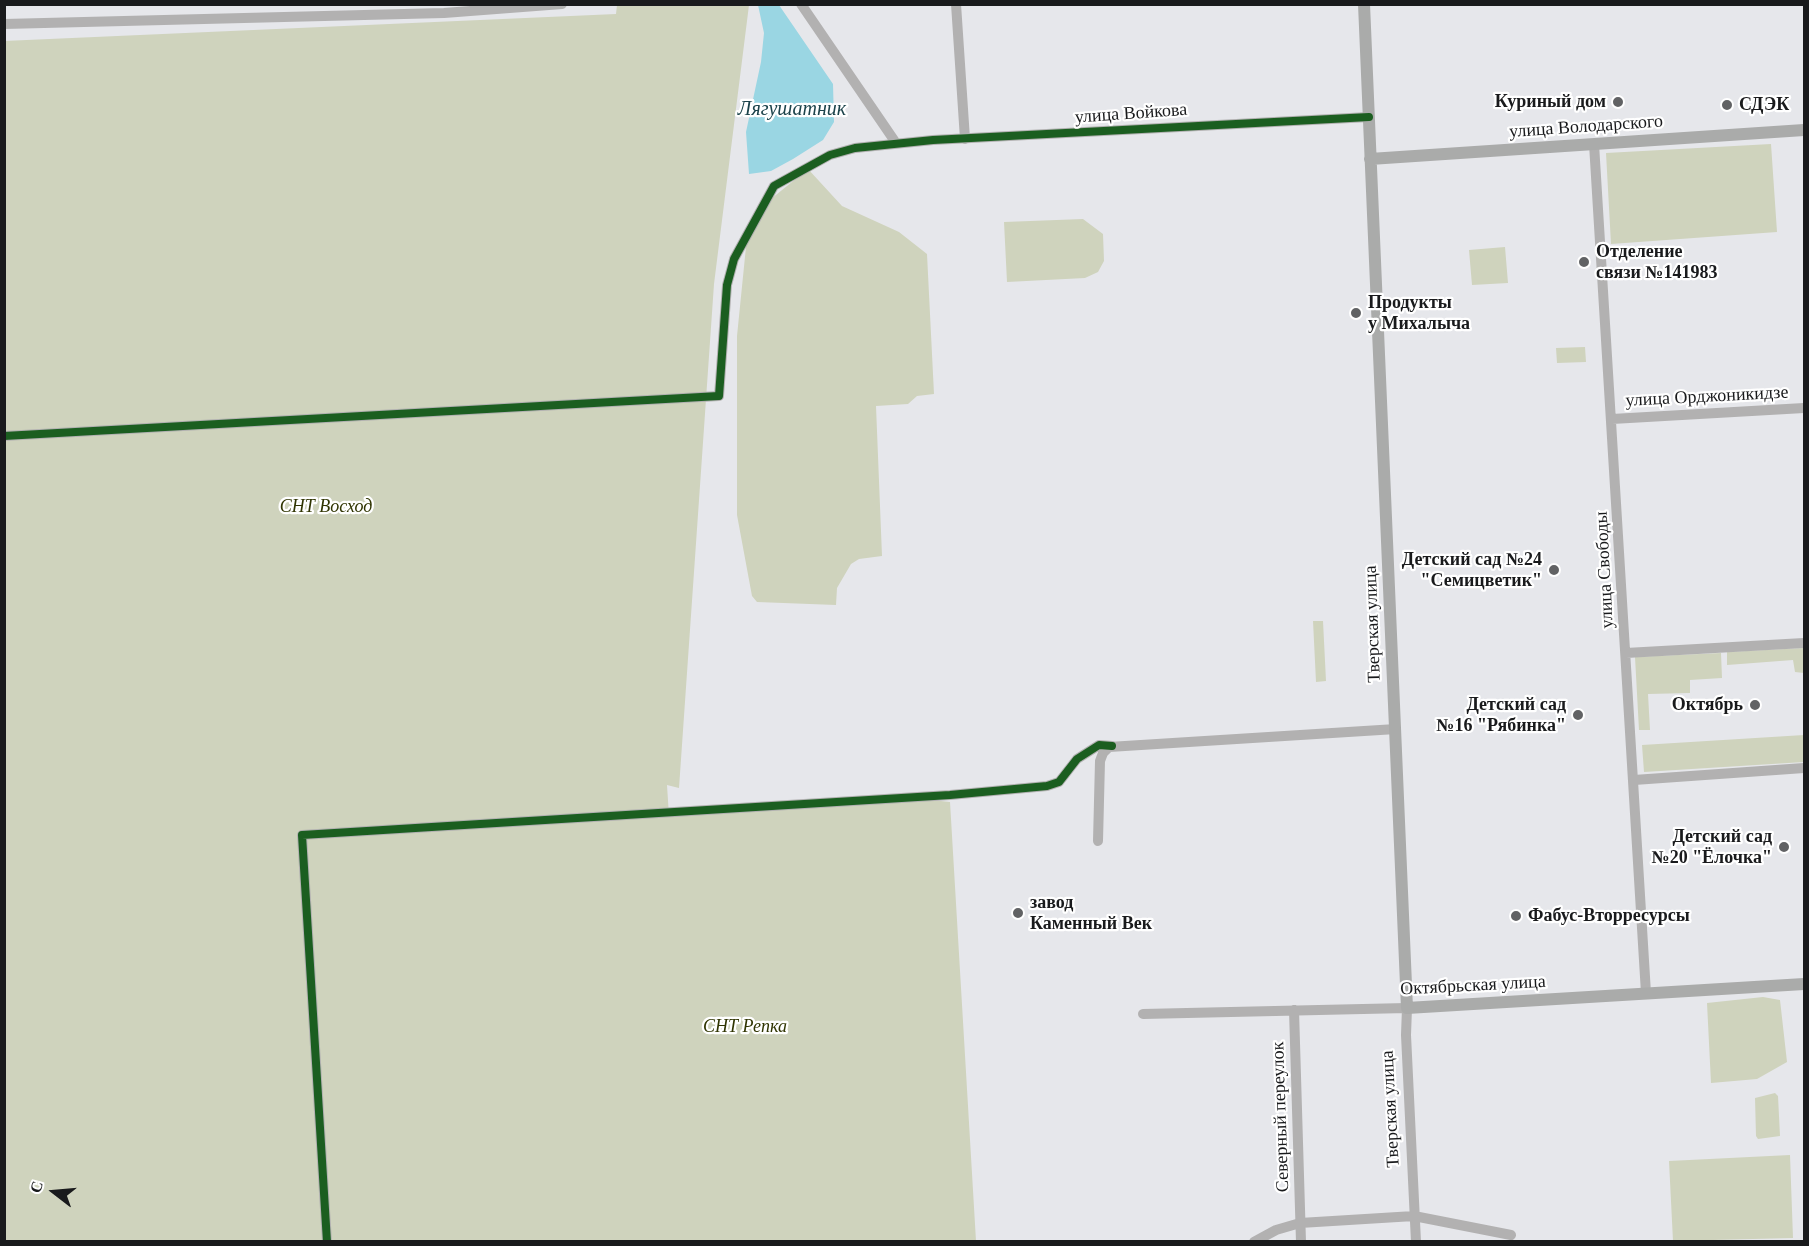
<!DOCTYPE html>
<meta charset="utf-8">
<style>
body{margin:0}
#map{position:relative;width:1809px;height:1246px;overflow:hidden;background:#e6e7eb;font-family:Georgia,serif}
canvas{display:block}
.frame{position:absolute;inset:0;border:6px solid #191a1c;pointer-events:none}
.north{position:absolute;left:24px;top:1162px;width:60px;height:60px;-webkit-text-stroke:4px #fff;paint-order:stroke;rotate:286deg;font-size:16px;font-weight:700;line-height:24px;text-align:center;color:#191a1c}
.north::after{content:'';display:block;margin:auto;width:21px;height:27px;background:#191a1c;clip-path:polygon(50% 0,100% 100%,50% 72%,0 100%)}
</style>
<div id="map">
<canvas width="1809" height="1246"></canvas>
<div class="frame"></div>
<div class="north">С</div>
</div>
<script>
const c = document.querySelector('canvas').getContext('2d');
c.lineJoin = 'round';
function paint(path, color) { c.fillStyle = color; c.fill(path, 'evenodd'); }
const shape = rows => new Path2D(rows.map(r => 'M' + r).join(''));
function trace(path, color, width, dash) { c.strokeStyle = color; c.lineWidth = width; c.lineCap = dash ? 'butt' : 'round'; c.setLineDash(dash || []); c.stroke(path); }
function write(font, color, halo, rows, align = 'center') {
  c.font = font + ' Georgia,serif'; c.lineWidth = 4.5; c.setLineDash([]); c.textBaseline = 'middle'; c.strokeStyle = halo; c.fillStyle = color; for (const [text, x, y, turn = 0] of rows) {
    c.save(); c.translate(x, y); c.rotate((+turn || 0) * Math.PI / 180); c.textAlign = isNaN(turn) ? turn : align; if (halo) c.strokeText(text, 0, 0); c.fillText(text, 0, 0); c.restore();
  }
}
paint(shape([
 [617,5,749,5,714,284,679,788,667,785,669,816,922,799,950,802,976,1241,5,1241,4,41,616,14],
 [1771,144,1777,232,1611,244,1606,153],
 [808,169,842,206,899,232,927,254,934,394,917,396,908,404,876,406,882,556,859,559,851,564,837,588,836,605,757,602,752,596,737,515,737,336,747,237,766,203],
 [1083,219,1103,234,1104,261,1098,272,1085,278,1007,282,1004,222],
 [1505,247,1508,283,1472,285,1469,250],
 [1585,347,1586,362,1557,363,1556,348],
 [1313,621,1323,621,1326,681,1316,682],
 [1804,648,1804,673,1795,672,1793,660,1727,665,1727,652],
 [1721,653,1722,678,1690,680,1690,693,1648,694,1650,730,1639,730,1635,657],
 [1804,735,1804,762,1644,772,1642,745],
 [1763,997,1780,1000,1787,1062,1757,1079,1711,1083,1707,1003],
 [1775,1093,1778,1096,1780,1136,1758,1139,1756,1136,1755,1098],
 [1790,1155,1793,1238,1673,1241,1669,1161]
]), '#cfd3bd');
paint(shape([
 [758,5,779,5,833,84,834,122,823,140,793,159,771,171,749,174,746,132,761,62,764,33]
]), '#9ad6e3');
trace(shape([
 [801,4,896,143],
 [956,4,965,139],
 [4,24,444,13,562,4],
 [1594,144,1646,993],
 [1612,419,1804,408],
 [4,436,719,396,727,285,734,259,774,186,830,155,855,148,933,140,1369,117],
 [1626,653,1804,643],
 [1634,780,1804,768],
 [1098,841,1100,761,1103,753,1109,747,1396,729],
 [1294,1010,1301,1242],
 [1143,1014,1407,1008,1406,1035,1416,1242],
 [327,1242,302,835,950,795,1047,786,1059,782,1077,759,1099,745,1112,746],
 [1254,1242,1276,1230,1300,1223,1414,1216,1511,1235]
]), '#b2b1b1', 10);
trace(shape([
 [1364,4,1407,1008,1804,984],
 [1370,159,1804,130]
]), '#aaabaa', 12);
trace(shape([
 [4,436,719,396,727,285,734,259,774,186,830,155,855,148,933,140,1369,117],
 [327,1242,302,835,950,795,1047,786,1059,782,1077,759,1099,745,1112,746]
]), '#1b5e20', 8);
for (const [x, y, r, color] of [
 [1618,102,6,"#616264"],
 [1727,105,6,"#616264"],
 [1584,262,6,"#616264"],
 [1356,313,6,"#616264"],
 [1554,570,6,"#616264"],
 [1755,705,6,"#616264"],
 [1578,715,6,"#616264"],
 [1784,847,6,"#616264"],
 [1018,913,6,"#616264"],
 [1516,916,6,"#616264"]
]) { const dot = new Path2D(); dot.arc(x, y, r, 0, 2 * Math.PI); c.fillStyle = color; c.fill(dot); trace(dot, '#fff', 2); }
write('bold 18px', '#191a1c', '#fff', [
 ["Куриный дом",1606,102],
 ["СДЭК",1739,105,"left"],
 ["Отделение",1596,252,"left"],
 ["связи №141983",1596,273,"left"],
 ["Продукты",1368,303,"left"],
 ["у Михалыча",1368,324,"left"],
 ["Детский сад №24",1542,560],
 ["\"Семицветик\"",1542,581],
 ["Детский сад",1566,705],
 ["№16 \"Рябинка\"",1566,726],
 ["Октябрь",1743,705],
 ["Детский сад",1772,837],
 ["№20 \"Ёлочка\"",1772,858],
 ["завод",1030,903,"left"],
 ["Каменный Век",1030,924,"left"],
 ["Фабус-Вторресурсы",1528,916,"left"]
], 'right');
write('18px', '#191a1c', '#fff', [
 ["улица Войкова",1131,114,-4],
 ["улица Володарского",1586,127,-4],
 ["улица Орджоникидзе",1707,397,-3],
 ["улица Свободы",1605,570,-93],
 ["Тверская улица",1373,624,-92],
 ["Октябрьская улица",1473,986,-3],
 ["Тверская улица",1391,1109,-93],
 ["Северный переулок",1281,1117,-92]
]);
write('italic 18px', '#303502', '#fff', [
 ["СНТ Восход",326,507],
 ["СНТ Репка",745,1027]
]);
write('italic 20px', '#1c434b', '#fff', [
 ["Лягушатник",792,110]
]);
</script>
